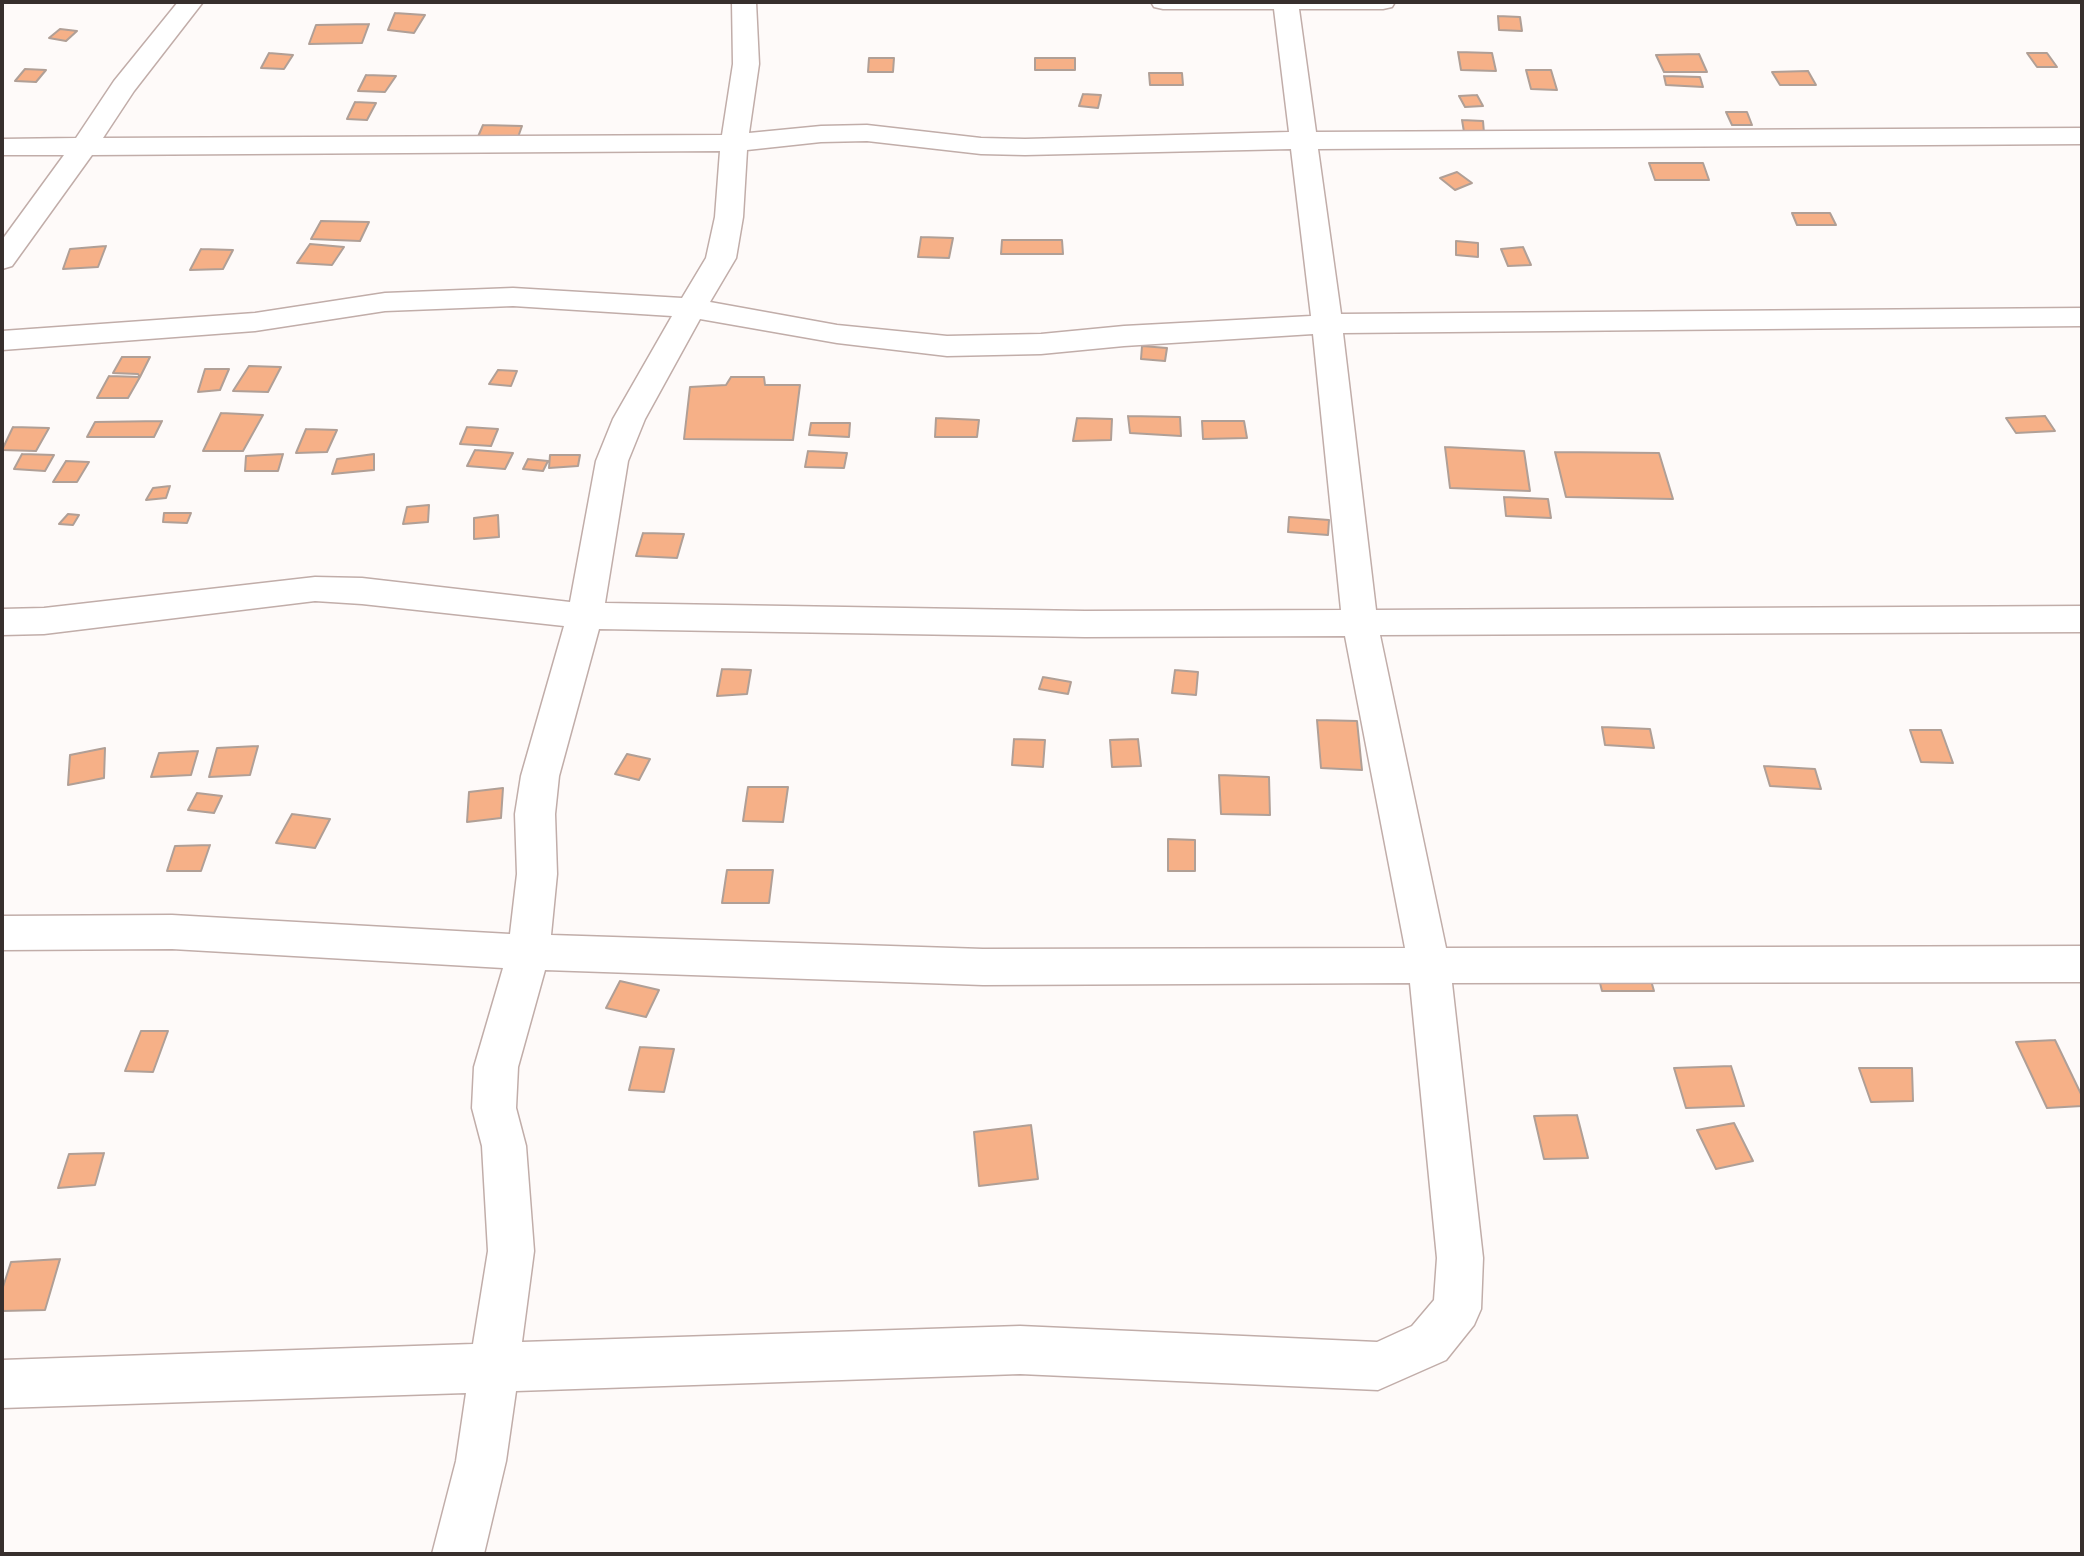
<!DOCTYPE html>
<style>
body{margin:0}
#map{position:relative;width:2084px;height:1556px;overflow:hidden;background:#fefaf9;font-family:Quicksand,sans-serif}
canvas{display:block}
.frame{position:absolute;inset:0;border:4px solid #372f2d;pointer-events:none}
</style>
<div id="map">
<canvas width="2084" height="1556"></canvas>
<div class="frame"></div>
</div>
<script>
const c = document.querySelector('canvas').getContext('2d');
c.lineJoin = 'round';
function paint(path, color) { c.fillStyle = color; c.fill(path, 'evenodd'); }
const shape = rows => new Path2D(rows.map(r => 'M' + r).join(''));
function trace(path, color, width, dash) { c.strokeStyle = color; c.lineWidth = width; c.lineCap = dash ? 'butt' : 'round'; c.setLineDash(dash || []); c.stroke(path); }
const building = shape([
 [395,13,425,15,414,33,388,30,395,13],
 [1498,16,1520,17,1522,31,1499,30,1498,16],
 [369,24,362,43,309,44,316,25,369,24],
 [60,29,77,31,66,41,49,38,60,29],
 [1458,52,1492,53,1496,71,1461,70,1458,52],
 [269,53,293,55,284,69,261,68,269,53],
 [2027,53,2047,53,2057,67,2037,67,2027,53],
 [1699,54,1707,72,1664,72,1656,55,1699,54],
 [869,58,894,58,893,72,868,72,869,58],
 [1035,58,1075,58,1075,70,1035,70,1035,58],
 [25,69,46,70,36,82,15,81,25,69],
 [1526,70,1551,70,1557,90,1531,89,1526,70],
 [1808,71,1816,85,1780,85,1772,72,1808,71],
 [1149,73,1182,73,1183,85,1150,85,1149,73],
 [366,75,396,76,385,92,358,91,366,75],
 [1664,76,1700,77,1703,87,1666,85,1664,76],
 [1083,94,1101,95,1098,108,1079,106,1083,94],
 [1477,95,1483,106,1465,107,1459,96,1477,95],
 [355,102,376,103,367,120,347,119,355,102],
 [1726,112,1747,112,1752,125,1732,125,1726,112],
 [1462,120,1483,121,1484,133,1464,132,1462,120],
 [483,125,522,126,517,140,477,139,483,125],
 [1649,163,1703,163,1709,180,1655,180,1649,163],
 [1457,172,1472,183,1455,190,1440,178,1457,172],
 [1792,213,1830,213,1836,225,1797,225,1792,213],
 [321,221,369,222,360,241,311,239,321,221],
 [921,237,953,238,949,258,918,257,921,237],
 [1002,240,1062,240,1063,254,1001,254,1002,240],
 [1456,241,1478,243,1478,257,1456,255,1456,241],
 [310,244,344,247,332,265,297,263,310,244],
 [106,246,98,267,63,269,70,249,106,246],
 [1523,247,1531,265,1508,266,1501,249,1523,247],
 [201,249,233,250,223,269,190,270,201,249],
 [1142,346,1167,348,1165,361,1141,359,1142,346],
 [122,357,150,357,140,377,138,374,113,373,122,357],
 [249,366,281,367,268,392,233,391,249,366],
 [205,369,229,369,220,390,198,392,205,369],
 [498,370,517,371,511,386,489,384,498,370],
 [109,376,140,377,128,398,97,398,109,376],
 [731,377,764,377,765,385,800,385,793,440,684,439,690,387,726,385,731,377],
 [221,413,263,415,243,451,203,451,221,413],
 [1128,416,1180,417,1181,436,1130,433,1128,416],
 [2045,416,2055,431,2016,433,2006,418,2045,416],
 [936,418,979,420,977,437,935,437,936,418],
 [1077,418,1112,419,1111,440,1073,441,1077,418],
 [162,421,154,437,87,437,95,422,162,421],
 [1202,421,1244,421,1247,438,1203,439,1202,421],
 [811,423,850,423,849,437,809,435,811,423],
 [13,427,49,428,36,451,2,450,13,427],
 [467,427,498,429,491,446,460,444,467,427],
 [306,429,337,430,327,452,296,453,306,429],
 [1445,447,1524,451,1530,491,1450,488,1445,447],
 [475,450,513,453,505,469,467,466,475,450],
 [808,451,847,453,844,468,805,467,808,451],
 [1555,452,1659,453,1673,499,1566,497,1555,452],
 [22,454,54,455,45,471,14,469,22,454],
 [283,454,278,471,245,471,246,456,283,454],
 [374,454,374,470,332,474,337,459,374,454],
 [550,455,580,455,578,466,549,468,550,455],
 [528,459,548,461,543,471,523,469,528,459],
 [66,461,89,462,77,482,53,482,66,461],
 [170,486,166,498,146,500,153,488,170,486],
 [1504,497,1548,499,1551,518,1506,516,1504,497],
 [429,505,428,522,403,524,407,507,429,505],
 [164,513,191,513,187,523,163,522,164,513],
 [68,514,79,515,73,525,59,524,68,514],
 [498,515,499,537,474,539,474,518,498,515],
 [1289,517,1329,520,1328,535,1288,532,1289,517],
 [643,533,684,534,677,558,636,556,643,533],
 [722,669,751,670,747,694,717,696,722,669],
 [1175,670,1198,672,1196,695,1172,693,1175,670],
 [1043,677,1071,682,1068,694,1039,689,1043,677],
 [1317,720,1357,721,1362,770,1321,768,1317,720],
 [1602,727,1650,729,1654,748,1605,745,1602,727],
 [1910,730,1941,730,1953,763,1921,762,1910,730],
 [1014,739,1045,740,1043,767,1012,765,1014,739],
 [1138,739,1141,766,1112,767,1110,740,1138,739],
 [258,746,250,775,209,777,217,748,258,746],
 [105,748,104,778,68,785,70,755,105,748],
 [198,751,191,775,151,777,159,753,198,751],
 [627,754,650,759,639,780,615,774,627,754],
 [1764,766,1815,769,1821,789,1770,786,1764,766],
 [1219,775,1269,777,1270,815,1221,814,1219,775],
 [748,787,788,787,783,822,743,821,748,787],
 [503,788,501,818,467,822,469,792,503,788],
 [197,793,222,796,214,813,188,810,197,793],
 [292,814,330,819,315,848,276,843,292,814],
 [1168,839,1195,840,1195,871,1168,871,1168,839],
 [210,845,201,871,167,871,175,846,210,845],
 [727,870,773,870,769,903,722,903,727,870],
 [1648,970,1654,991,1602,991,1597,971,1648,970],
 [620,981,659,990,646,1017,606,1008,620,981],
 [141,1031,168,1031,153,1072,125,1071,141,1031],
 [2055,1040,2082,1096,2082,1106,2047,1108,2016,1042,2055,1040],
 [640,1047,674,1049,664,1092,629,1090,640,1047],
 [1731,1066,1744,1106,1686,1108,1674,1068,1731,1066],
 [1859,1068,1912,1068,1913,1101,1871,1102,1859,1068],
 [1577,1115,1588,1158,1544,1159,1534,1116,1577,1115],
 [1734,1123,1753,1161,1716,1169,1697,1130,1734,1123],
 [1031,1125,1038,1179,979,1186,974,1132,1031,1125],
 [104,1153,95,1185,58,1188,69,1154,104,1153],
 [60,1259,45,1310,2,1311,2,1290,11,1262,60,1259]
]);
paint(building, '#f6b087');
trace(building, '#b09f96', 2);
const street = shape([
 [178,2,203,2,134,91,103,138,722,135,733,64,732,2,756,2,759,64,749,133,821,126,867,125,981,138,1025,139,1289,132,1274,9,1163,9,1154,7,1151,2,1395,2,1392,7,1383,9,1299,9,1316,132,2082,128,2082,144,1318,149,1341,314,2082,308,2082,326,1343,333,1376,610,2082,606,2082,632,1380,635,1446,948,2082,946,2082,982,1452,983,1483,1258,1481,1309,1474,1325,1446,1360,1378,1390,1020,1374,516,1391,506,1461,484,1554,432,1554,456,1461,466,1393,2,1408,2,1360,473,1344,488,1251,482,1146,472,1108,474,1067,503,968,172,949,2,950,2,916,172,915,510,934,517,874,515,814,521,776,564,626,362,604,315,601,44,634,2,635,2,609,44,608,315,577,362,578,570,602,596,461,613,419,672,316,513,306,385,311,255,331,2,350,2,331,255,313,385,293,513,288,682,298,706,258,715,217,720,151,92,155,12,266,2,269,2,240,64,155,2,155,2,139,76,138,114,81,178,2],
 [867,141,981,154,1025,155,1291,149,1311,316,1124,326,1041,334,947,336,837,325,710,302,736,258,743,217,747,150,821,142,867,141],
 [700,319,837,343,947,356,1041,354,1124,346,1313,334,1341,610,1085,611,605,603,628,461,645,419,700,319],
 [599,629,1085,637,1345,636,1405,948,983,949,551,935,557,874,555,814,559,776,599,629],
 [545,970,983,985,1410,983,1437,1258,1434,1300,1412,1326,1377,1342,1020,1326,522,1342,534,1251,526,1146,516,1108,518,1067,545,970]
]);
trace(street, '#c1ada9', 3);
paint(street, '#fff');
</script>
